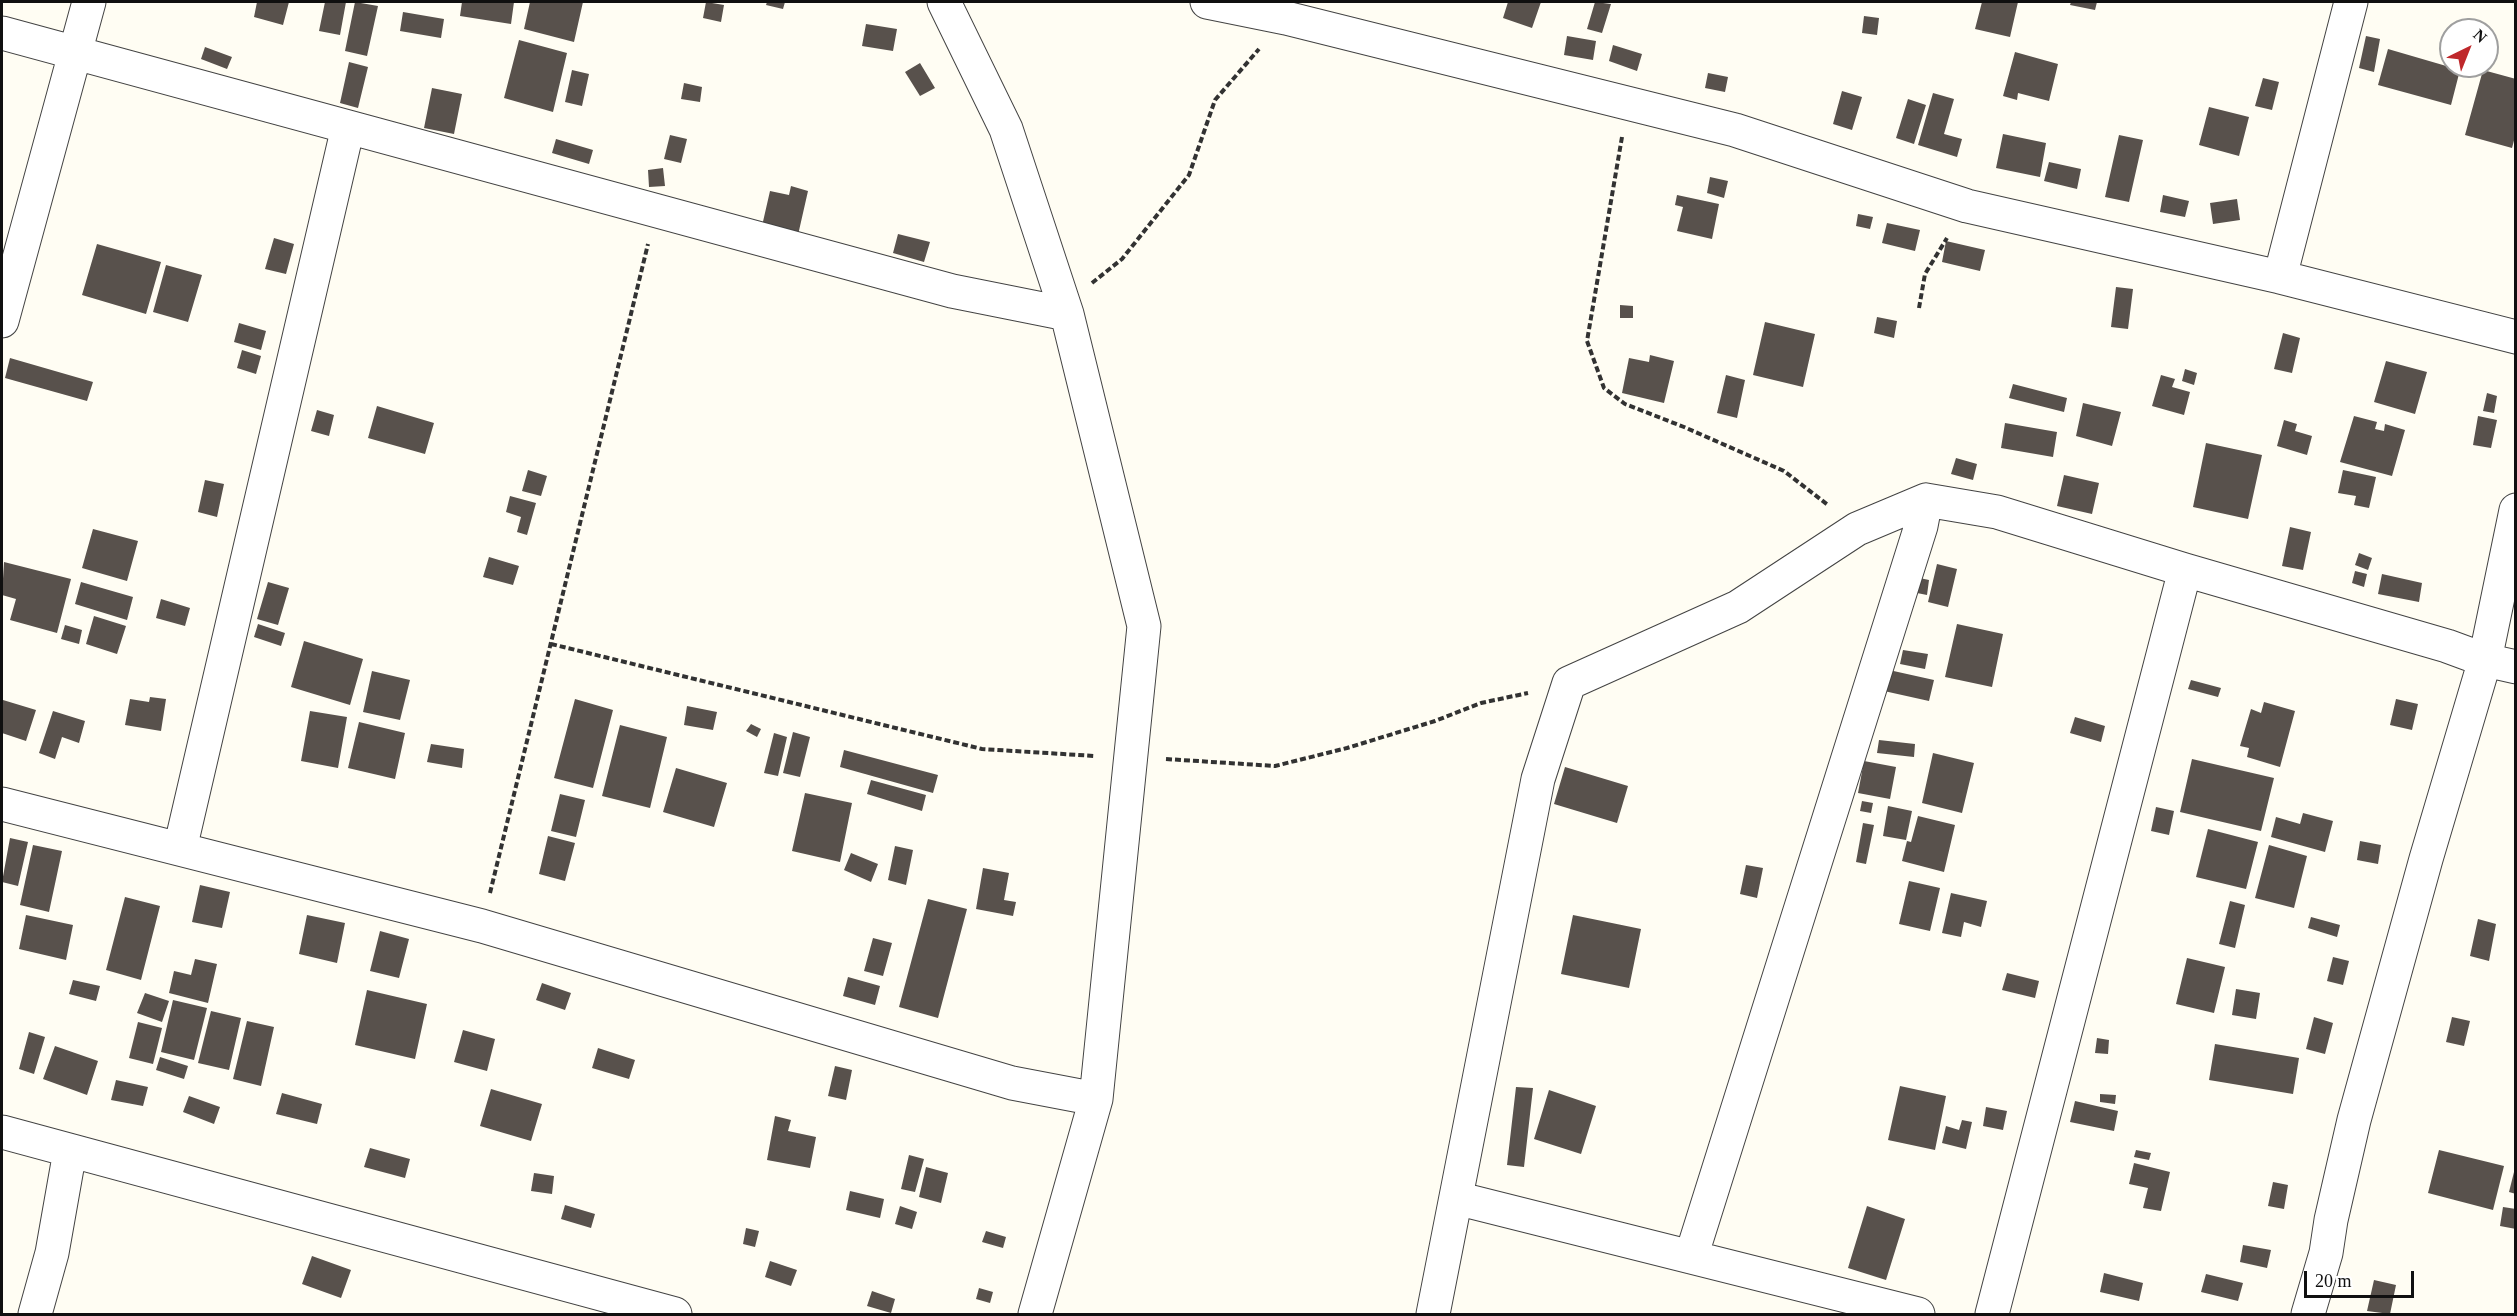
<!DOCTYPE html>
<style>
body{margin:0}
#map{position:relative;width:2517px;height:1316px;overflow:hidden;background:#fffdf3;font-family:Georgia,serif}
canvas{display:block}
.frame{position:absolute;inset:0;border:3px solid #101010;pointer-events:none}
.north{position:absolute;left:2439px;top:18px;width:60px;height:60px;box-sizing:border-box;background:#fff;border:2px solid #9f9f9f;border-radius:50%;rotate:43deg;font-size:16px;font-weight:700;line-height:24px;text-align:center;color:#101010}
.north::after{content:'';display:block;margin:auto;width:21px;height:27px;background:#bf282b;clip-path:polygon(50% 0,100% 100%,50% 72%,0 100%)}
.scale{position:absolute;left:2304px;top:1271px;width:110px;height:27px;box-sizing:border-box;border:3px solid #101010;border-top:0;padding-left:8px;font-size:18px;line-height:21px;white-space:nowrap;color:#101010;-webkit-text-stroke:4px #fff;paint-order:stroke}
</style>
<div id="map">
<canvas width="2517" height="1316"></canvas>
<div class="frame"></div>
<div class="north">N</div>
<div class="scale">20 m</div>
</div>
<script>
const c = document.querySelector('canvas').getContext('2d');
c.lineJoin = 'round';
function paint(path, color) { c.fillStyle = color; c.fill(path, 'evenodd'); }
const shape = rows => new Path2D(rows.map(r => 'M' + r).join(''));
function trace(path, color, width, dash) { c.strokeStyle = color; c.lineWidth = width; c.lineCap = dash ? 'butt' : 'round'; c.setLineDash(dash || []); c.stroke(path); }
paint(shape([
 [257,2,289,2,283,25,254,17],
 [325,2,346,2,340,35,319,31],
 [355,2,378,6,367,56,345,51],
 [462,2,514,2,511,24,460,16],
 [530,2,583,2,574,42,524,29],
 [706,2,724,5,721,22,703,18],
 [767,2,785,2,783,9,766,5],
 [1508,2,1541,2,1532,28,1503,18],
 [1595,2,1611,4,1602,33,1587,29],
 [1982,2,2018,2,2010,37,1975,29],
 [2071,2,2097,2,2095,10,2070,5],
 [403,12,444,19,441,38,400,31],
 [1864,16,1879,18,1877,35,1862,33],
 [866,24,897,29,893,51,862,46],
 [1567,36,1596,41,1593,60,1564,55],
 [2366,36,2380,39,2374,72,2359,68],
 [519,40,567,53,553,112,504,98],
 [1613,45,1642,54,1637,71,1609,61],
 [205,47,232,57,227,69,201,59],
 [2388,49,2460,70,2451,105,2378,85],
 [2015,52,2058,64,2049,101,2018,93,2017,100,2003,96],
 [349,62,368,67,358,108,340,103],
 [920,63,935,88,920,96,905,72],
 [572,70,589,74,582,106,565,102],
 [2483,70,2516,79,2516,133,2512,148,2465,135],
 [1708,73,1728,77,1725,92,1705,88],
 [2263,78,2279,82,2272,110,2255,106],
 [684,83,702,87,700,102,681,99],
 [432,88,462,94,454,134,424,128],
 [1842,91,1862,97,1852,130,1833,124],
 [1933,93,1954,99,1944,134,1962,139,1957,157,1918,145],
 [1908,99,1926,105,1914,144,1896,138],
 [2209,107,2249,117,2239,156,2199,145],
 [2003,134,2046,143,2040,177,1996,168],
 [670,135,687,139,681,163,664,159],
 [2119,135,2143,140,2129,202,2105,197],
 [556,139,593,150,589,164,552,153],
 [2049,162,2081,169,2077,189,2044,181],
 [663,168,665,186,649,187,648,170],
 [1710,177,1728,181,1724,198,1707,193],
 [791,186,808,191,798,235,762,226,770,191,789,195],
 [1677,195,1719,204,1712,239,1677,231,1683,207,1675,205],
 [2163,195,2189,201,2185,217,2160,212],
 [2237,199,2240,220,2213,224,2210,203],
 [1858,214,1873,217,1870,229,1856,226],
 [1887,223,1920,230,1915,251,1882,243],
 [898,234,930,242,924,262,893,253],
 [274,238,294,244,286,274,265,269],
 [1946,241,1985,250,1980,271,1942,262],
 [97,244,161,262,146,314,82,295],
 [166,265,202,275,188,322,153,312],
 [2116,287,2133,289,2128,329,2111,327],
 [1620,305,1633,306,1633,318,1620,318],
 [1877,317,1897,321,1894,338,1874,333],
 [1765,322,1815,334,1803,387,1753,375],
 [239,323,266,331,261,350,234,342],
 [2283,333,2300,338,2292,373,2274,369],
 [242,350,261,356,256,374,237,368],
 [1650,355,1674,361,1664,403,1622,393,1629,358,1649,362],
 [10,358,93,382,87,401,5,378],
 [2386,361,2427,372,2415,414,2374,402],
 [2185,369,2197,373,2194,385,2182,381],
 [1726,375,1745,380,1737,418,1717,413],
 [2161,375,2175,379,2172,387,2190,392,2184,415,2152,406],
 [2013,384,2067,398,2064,412,2009,398],
 [2487,393,2497,396,2494,413,2483,411],
 [2083,403,2121,412,2112,446,2076,436],
 [377,406,434,423,425,454,368,438],
 [317,410,334,415,329,436,311,431],
 [2354,416,2377,422,2375,429,2384,431,2385,424,2405,430,2392,476,2340,462],
 [2478,416,2497,420,2491,448,2473,445],
 [2284,420,2297,424,2295,431,2312,436,2307,455,2277,446],
 [2005,423,2057,432,2053,457,2001,448],
 [2206,443,2262,455,2248,519,2193,507],
 [1956,458,1977,464,1973,480,1951,474],
 [528,470,547,476,541,496,522,491],
 [2343,470,2376,477,2369,508,2354,505,2356,496,2338,493],
 [2064,475,2099,483,2092,514,2057,506],
 [205,480,224,484,217,517,198,512],
 [510,496,536,503,527,535,517,532,521,517,506,512],
 [2290,527,2311,532,2303,570,2282,566],
 [93,529,138,541,127,581,82,568],
 [2359,553,2372,558,2368,570,2355,565],
 [489,557,519,566,513,585,483,577],
 [4,562,71,579,57,633,10,620,16,599,2,595],
 [1937,564,1957,569,1948,607,1928,602],
 [2355,571,2367,574,2364,587,2352,583],
 [2382,574,2422,583,2419,602,2378,594],
 [1915,577,1929,580,1927,595,1912,592],
 [81,582,133,597,127,620,75,604],
 [268,582,289,588,278,625,257,619],
 [161,599,190,608,185,626,156,618],
 [94,616,126,626,117,654,86,644],
 [258,624,285,633,281,646,254,637],
 [1957,624,2003,634,1992,687,1945,677],
 [65,625,82,630,79,644,61,639],
 [304,641,363,659,350,705,291,687],
 [1903,650,1928,654,1925,669,1900,664],
 [1889,670,1934,680,1929,701,1884,691],
 [372,671,410,680,400,720,363,712],
 [2191,680,2221,688,2218,697,2188,689],
 [150,697,166,699,161,731,125,725,130,699,149,702],
 [575,699,613,710,593,788,554,778],
 [2396,699,2418,704,2412,730,2390,725],
 [3,700,36,710,26,741,2,733],
 [2264,702,2295,711,2280,767,2247,757,2249,748,2240,746,2251,709,2261,713],
 [687,706,717,712,713,730,684,725],
 [53,711,85,721,79,743,62,737,55,759,39,753],
 [310,711,347,717,338,768,301,761],
 [2075,717,2105,726,2101,742,2070,733],
 [359,722,405,733,395,779,348,768],
 [751,724,761,729,757,737,746,731],
 [620,725,667,737,650,808,602,796],
 [793,732,810,737,800,777,783,773],
 [774,733,787,737,778,776,764,773],
 [1879,740,1915,744,1914,757,1877,753],
 [431,744,464,749,462,768,427,762],
 [844,750,938,775,933,793,840,767],
 [1933,753,1974,763,1962,813,1922,803],
 [2192,759,2274,778,2261,831,2180,812],
 [1864,761,1896,767,1890,799,1858,793],
 [1565,767,1628,786,1617,823,1554,804],
 [676,768,727,783,714,827,663,812],
 [871,780,926,795,922,811,867,794],
 [805,793,852,803,840,862,792,851],
 [560,794,585,800,576,837,551,831],
 [1862,801,1873,803,1871,813,1860,811],
 [1888,806,1912,811,1906,840,1883,836],
 [2156,807,2174,811,2169,835,2151,831],
 [2303,813,2333,821,2325,852,2271,837,2276,817,2300,824],
 [1918,816,1955,825,1944,872,1902,861,1907,841,1911,842],
 [1863,823,1874,825,1866,864,1856,862],
 [2208,829,2258,842,2246,889,2196,877],
 [548,836,575,843,565,881,539,874],
 [10,838,28,842,18,886,2,882],
 [2360,841,2381,845,2378,864,2357,860],
 [33,845,62,851,49,912,20,905],
 [2269,845,2307,856,2294,908,2255,898],
 [895,846,913,850,906,885,888,880],
 [851,853,878,864,871,882,844,870],
 [1746,865,1763,868,1757,898,1740,894],
 [983,868,1009,873,1004,900,1016,902,1013,916,976,909],
 [1909,881,1940,888,1930,931,1899,924],
 [200,885,230,892,222,928,192,922],
 [1951,893,1987,901,1981,927,1964,922,1961,937,1942,933],
 [125,897,160,906,141,980,106,970],
 [928,899,967,909,938,1018,899,1007],
 [2230,901,2245,905,2235,948,2219,944],
 [26,915,73,925,66,960,19,949],
 [307,915,345,923,337,963,299,954],
 [1573,915,1641,929,1629,988,1561,974],
 [2311,917,2340,925,2337,937,2308,928],
 [2478,919,2496,924,2489,961,2470,956],
 [380,931,409,939,399,978,370,971],
 [873,938,892,943,883,976,864,971],
 [2333,957,2349,961,2343,985,2327,981],
 [2187,958,2225,967,2214,1013,2176,1004],
 [195,959,217,964,208,1003,169,993,174,971,191,975],
 [2007,973,2039,981,2035,998,2002,990],
 [848,977,880,986,875,1005,843,996],
 [73,980,100,986,96,1001,69,994],
 [542,983,571,993,565,1010,536,1000],
 [2236,989,2260,993,2256,1019,2232,1015],
 [367,990,427,1004,415,1059,355,1045],
 [145,993,169,1001,162,1022,137,1013],
 [173,1000,207,1008,194,1060,161,1052],
 [211,1011,241,1018,229,1070,198,1063],
 [2314,1017,2333,1023,2325,1054,2306,1049],
 [2452,1017,2470,1021,2464,1046,2446,1042],
 [247,1021,274,1027,261,1086,233,1079],
 [138,1022,162,1028,153,1064,129,1058],
 [463,1030,495,1039,487,1071,454,1062],
 [29,1032,45,1037,34,1074,19,1069],
 [2097,1038,2109,1040,2108,1054,2095,1053],
 [2215,1044,2299,1058,2293,1094,2209,1080],
 [55,1046,98,1061,87,1095,43,1079],
 [598,1048,635,1060,629,1079,592,1068],
 [160,1057,188,1066,184,1079,156,1070],
 [835,1066,852,1070,846,1100,828,1096],
 [116,1080,148,1087,143,1106,111,1100],
 [1900,1086,1946,1096,1935,1150,1888,1140],
 [1516,1087,1533,1088,1524,1167,1507,1165],
 [491,1089,542,1104,531,1141,480,1126],
 [1549,1090,1596,1106,1581,1154,1534,1139],
 [282,1093,322,1104,317,1124,276,1114],
 [2100,1094,2116,1095,2115,1104,2100,1102],
 [189,1096,220,1107,214,1124,183,1112],
 [2075,1101,2118,1111,2114,1131,2070,1122],
 [1986,1107,2007,1111,2003,1130,1983,1126],
 [775,1116,791,1120,788,1131,816,1137,810,1168,767,1160],
 [1962,1120,1972,1122,1966,1149,1942,1143,1946,1126,1959,1130],
 [370,1148,410,1159,405,1178,364,1167],
 [2136,1150,2151,1153,2149,1160,2134,1157],
 [2439,1150,2504,1166,2493,1210,2428,1193],
 [909,1155,924,1159,915,1192,901,1189],
 [2134,1163,2170,1172,2161,1211,2143,1208,2148,1188,2129,1184],
 [926,1167,948,1173,941,1203,919,1197],
 [2515,1168,2516,1168,2516,1194,2509,1192],
 [534,1173,554,1176,552,1194,531,1191],
 [2273,1182,2288,1185,2284,1209,2268,1206],
 [850,1191,884,1199,880,1218,846,1210],
 [565,1205,595,1214,591,1228,561,1219],
 [900,1206,917,1212,912,1229,895,1224],
 [1867,1206,1905,1219,1886,1280,1848,1268],
 [2503,1207,2516,1209,2516,1229,2500,1226],
 [746,1228,759,1231,755,1247,743,1244],
 [986,1231,1006,1237,1003,1248,982,1242],
 [2243,1245,2271,1250,2267,1268,2240,1262],
 [312,1256,351,1270,341,1298,302,1284],
 [770,1261,797,1270,791,1286,765,1277],
 [2104,1273,2143,1283,2139,1301,2100,1292],
 [2206,1274,2243,1283,2238,1301,2201,1292],
 [2374,1280,2396,1285,2390,1314,2367,1311],
 [979,1288,993,1292,990,1303,976,1299],
 [872,1291,895,1299,891,1313,867,1306]
]), '#58514c');
const minor = shape([
 [944,2,1006,129,1067,314,1144,626,1096,1099,1035,1314],
 [1207,2,1286,18,1735,130,1967,206,2280,277,2516,337],
 [2,33,952,291,1067,314],
 [2280,277,2351,2],
 [2,321,89,2],
 [2,804,482,926,1012,1083,1096,1099],
 [180,849,348,127],
 [2,1132,675,1314],
 [1456,1198,1918,1314],
 [1691,1257,1921,526,1926,500],
 [35,1314,52,1253,70,1151],
 [1433,1314,1538,779,1569,683,1738,607,1857,529,1926,500,1997,512,2185,570,2447,646,2485,660,2516,667],
 [1992,1314,2185,570],
 [2308,1314,2326,1253,2331,1220,2354,1120,2426,859,2485,660,2516,510]
]);
trace(minor, '#434343', 35);
trace(shape([
 [1622,137,1587,341,1604,388,1625,404,1684,427,1784,471,1828,505],
 [1092,283,1122,259,1189,175,1215,100,1259,49],
 [1919,308,1925,274,1947,238],
 [551,644,982,749,1095,756],
 [1166,759,1275,766,1347,748,1435,721,1481,703,1528,693],
 [490,893,648,244]
]), '#323232', 4, [6, 3]);
trace(minor, '#fff', 33);
</script>
